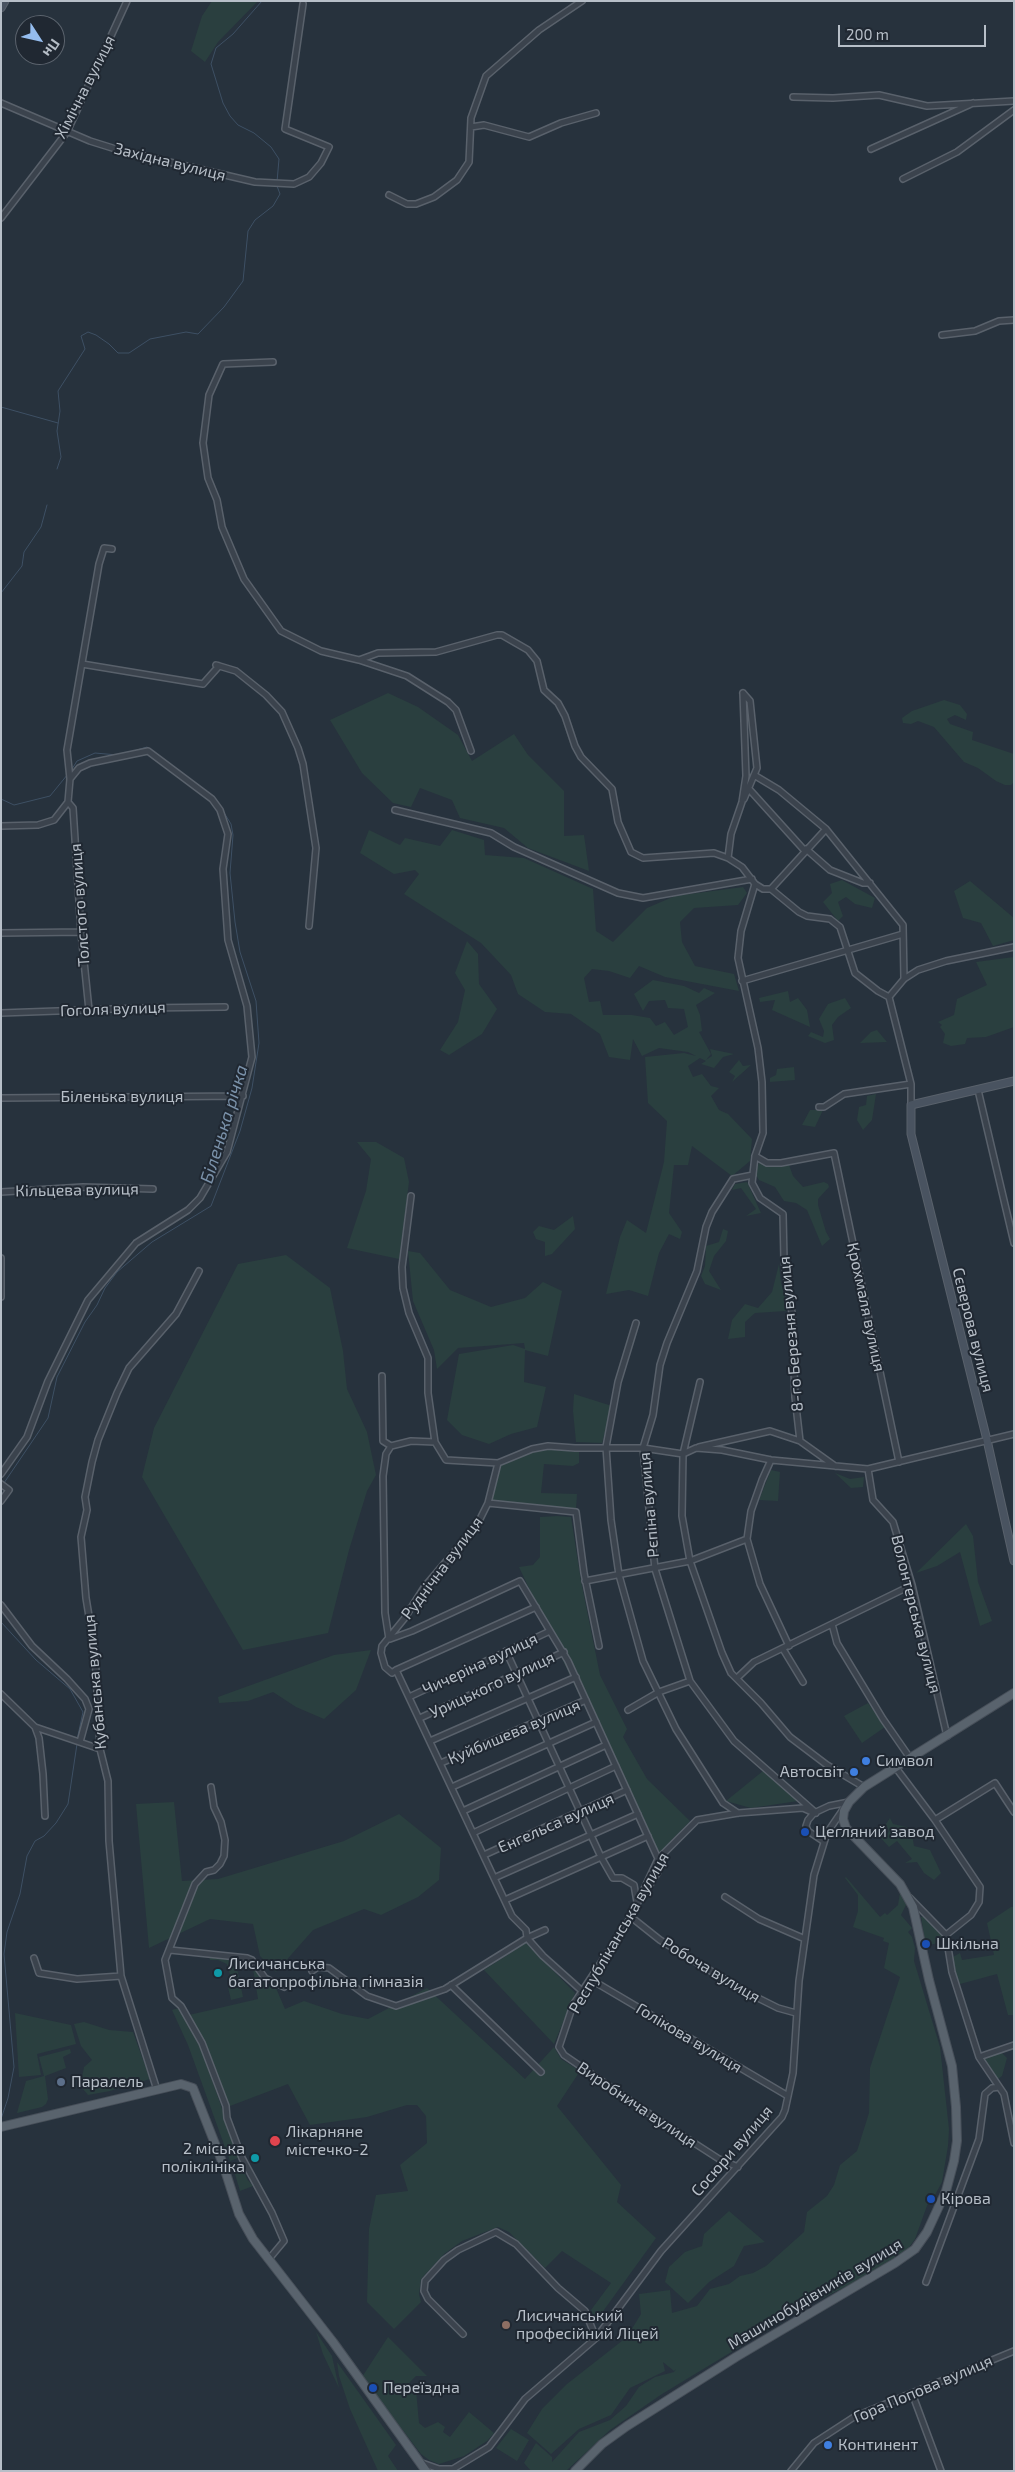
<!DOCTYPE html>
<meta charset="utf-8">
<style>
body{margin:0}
#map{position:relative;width:1015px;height:2472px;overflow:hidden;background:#27323d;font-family:"Exo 2",sans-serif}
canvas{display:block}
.frame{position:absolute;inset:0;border:2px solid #b7bfc8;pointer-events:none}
.north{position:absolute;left:15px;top:15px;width:50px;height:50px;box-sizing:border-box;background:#202832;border:1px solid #5c646e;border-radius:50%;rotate:125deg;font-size:14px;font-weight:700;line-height:20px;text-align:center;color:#b7bfc8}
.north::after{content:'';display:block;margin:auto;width:18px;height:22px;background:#95bdef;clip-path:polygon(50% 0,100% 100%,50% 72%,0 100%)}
.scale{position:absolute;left:838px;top:25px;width:148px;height:22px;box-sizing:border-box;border:2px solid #b7bfc8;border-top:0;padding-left:6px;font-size:15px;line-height:18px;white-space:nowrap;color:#b7bfc8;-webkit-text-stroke:4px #202832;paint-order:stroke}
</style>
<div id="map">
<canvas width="1015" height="2472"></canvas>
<div class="frame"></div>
<div class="north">Пн</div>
<div class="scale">200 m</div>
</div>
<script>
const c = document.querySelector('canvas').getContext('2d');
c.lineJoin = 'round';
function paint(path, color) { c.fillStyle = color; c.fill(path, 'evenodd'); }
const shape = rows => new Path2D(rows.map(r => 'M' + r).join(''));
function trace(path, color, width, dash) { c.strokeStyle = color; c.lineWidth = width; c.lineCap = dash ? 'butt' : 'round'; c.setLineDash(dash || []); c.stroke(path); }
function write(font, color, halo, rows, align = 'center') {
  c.font = font + ' "Exo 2",sans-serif'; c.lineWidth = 4; c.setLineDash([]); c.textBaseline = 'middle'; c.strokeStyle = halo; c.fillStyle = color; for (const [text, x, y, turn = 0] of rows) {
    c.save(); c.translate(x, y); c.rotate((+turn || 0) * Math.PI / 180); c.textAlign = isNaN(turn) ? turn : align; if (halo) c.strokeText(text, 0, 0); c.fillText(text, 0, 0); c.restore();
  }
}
paint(shape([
 [212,1,258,1,218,42,205,62,191,51,202,16],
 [388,693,418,707,458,735,472,761,514,734,528,755,564,791,564,836,584,835,589,871,528,848,504,828,460,818,452,800,420,788,411,807,393,803,362,773,330,720],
 [944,700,960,705,967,714,966,720,955,715,947,719,950,724,973,732,972,740,1014,754,1014,782,1011,785,1005,785,996,781,978,768,964,762,934,727,918,721,911,724,903,723,902,718,912,711],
 [369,830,400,845,405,838,440,846,452,830,484,840,485,855,524,858,593,889,596,931,613,942,647,908,675,896,743,887,747,893,738,905,694,908,680,922,682,942,695,966,734,974,739,991,665,977,639,966,630,978,609,971,592,969,584,978,589,1002,600,1001,603,1015,632,1015,650,1018,656,1026,665,1022,674,1035,688,1027,684,1009,668,1008,665,1000,649,1001,643,1011,634,994,653,980,684,986,699,993,704,988,715,993,696,1005,700,1015,702,1031,699,1032,711,1054,706,1060,712,1056,710,1049,734,1054,723,1057,714,1068,701,1064,706,1061,700,1058,688,1066,693,1077,702,1074,711,1086,719,1088,711,1096,719,1110,728,1114,752,1139,750,1161,732,1176,692,1146,688,1165,674,1165,669,1213,682,1232,680,1239,669,1234,659,1253,648,1296,629,1290,606,1294,620,1237,627,1220,646,1233,664,1162,667,1121,648,1103,645,1057,684,1053,696,1056,688,1052,659,1048,642,1056,633,1039,630,1060,609,1057,600,1034,571,1014,545,1012,518,994,511,975,481,943,404,894,419,874,415,870,394,874,360,853],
 [842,880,875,898,872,908,855,904,846,897,838,902,843,916,838,921,823,902,832,893,830,884],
 [970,881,1014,918,1014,940,993,946,981,923,963,918,954,891],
 [467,941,478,954,479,984,497,1009,482,1034,449,1055,440,1050,458,1022,465,990,455,973],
 [1014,957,1014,1027,986,1037,967,1038,965,1044,951,1046,943,1043,945,1034,940,1027,942,1025,938,1022,954,1015,957,999,987,985,976,962],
 [788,991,790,1002,798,998,807,1010,810,1027,772,1010,775,1000,760,1002,759,998],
 [845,998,851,1008,838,1017,832,1025,834,1040,825,1043,808,1036,811,1032,823,1037,824,1031,819,1019,828,1004],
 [877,1030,887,1042,860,1043,871,1032],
 [739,1060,743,1066,751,1065,732,1082,735,1076,729,1072],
 [794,1067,795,1080,770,1082,770,1078,776,1075,777,1069],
 [876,1094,872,1120,863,1130,857,1120,859,1107,866,1105,867,1096],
 [810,1110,823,1110,815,1127,802,1125],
 [357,1142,376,1142,404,1158,409,1182,399,1259,347,1248,366,1191,371,1159],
 [759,1163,775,1167,789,1165,793,1176,803,1187,824,1182,828,1184,829,1187,818,1199,818,1205,826,1232,830,1239,822,1246,807,1210,796,1203,784,1201,775,1187,759,1180,755,1173],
 [747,1182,761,1213,746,1216,756,1209,741,1188,732,1190,735,1184],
 [573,1216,575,1229,552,1254,545,1256,545,1242,536,1239,533,1232,539,1226,554,1230],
 [723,1229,728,1231,726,1241,714,1256,709,1271,721,1290,705,1284,701,1276,705,1266,706,1246,719,1242],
 [408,1251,420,1253,450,1290,491,1307,525,1298,543,1282,562,1291,548,1356,525,1350,524,1382,546,1387,537,1427,511,1434,489,1444,462,1435,447,1420,459,1354,513,1345,525,1349,524,1343,458,1348,437,1369,434,1350,413,1301],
 [286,1255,330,1288,343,1351,347,1389,367,1432,376,1475,367,1491,349,1550,328,1633,243,1650,142,1477,154,1428,238,1264],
 [779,1264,781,1283,787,1302,786,1311,755,1313,745,1322,745,1337,728,1339,732,1320,745,1304,758,1308,772,1292],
 [574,1394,612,1406,602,1443,576,1442,573,1411],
 [548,1449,579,1452,579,1463,573,1466,544,1464,541,1493,577,1494,576,1509,491,1501,500,1465,532,1451],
 [771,1470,780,1472,778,1501,759,1500],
 [835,1473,850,1479,864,1477,863,1487,851,1488],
 [558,1516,571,1517,581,1581,600,1675,627,1729,623,1737,647,1779,690,1821,655,1857,519,1567,533,1565,540,1557,540,1517],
 [966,1524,973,1536,978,1582,992,1621,980,1626,960,1552,937,1566,916,1573],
 [371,1650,356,1690,324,1719,296,1707,273,1692,248,1701,219,1703,218,1697,334,1655],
 [868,1703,885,1727,862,1743,844,1716],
 [763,1771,798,1801,751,1808,726,1801],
 [174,1802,182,1881,218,1879,344,1841,399,1814,441,1848,439,1880,418,1897,381,1915,364,1909,313,1930,276,1972,260,1956,253,1924,210,1919,149,1948,136,1804],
 [890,1818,893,1824,911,1828,914,1846,930,1850,941,1873,934,1880,924,1873,917,1862,905,1863,912,1859,897,1841,889,1847,880,1837,889,1832,886,1824],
 [846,1877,880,1917,885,1913,887,1915,898,1905,900,1892,907,1903,901,1915,912,1928,908,1932,912,1937,915,1948,914,1961,940,2047,949,2129,948,2146,942,2182,935,2195,928,2193,925,2202,928,2203,915,2239,907,2250,869,2275,809,2305,662,2394,610,2430,566,2471,531,2471,524,2463,536,2443,552,2457,552,2462,579,2432,610,2420,626,2406,639,2387,655,2377,674,2372,676,2369,674,2371,663,2362,665,2371,630,2388,611,2415,579,2429,551,2454,527,2433,542,2409,567,2384,627,2337,641,2314,639,2294,670,2290,672,2313,697,2306,710,2289,729,2284,740,2276,753,2273,766,2266,804,2232,807,2212,827,2196,834,2185,840,2165,857,2151,869,2113,870,2068,900,1977,884,1968,889,1943,883,1941,884,1938,853,1927,858,1911,858,1895,845,1878],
 [1011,1907,1014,1907,1014,2015,1008,2015,997,1974,960,1984,956,1979,953,1957,960,1953,962,1960,994,1955,987,1923],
 [921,1917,924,1917,945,1937,946,1942,928,1945,927,1941,925,1941],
 [526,1943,575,1993,554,2044,484,1970],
 [213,1956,235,1959,243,1997,231,2000,228,1987,233,1985,227,1964,218,1960,210,1960,209,1957],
 [252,1963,269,1985,276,1988,285,2009,304,2001,342,2014,368,2019,427,1988,525,2079,554,2047,561,2059,580,2071,557,2106,621,2185,617,2202,656,2238,596,2321,591,2310,611,2283,562,2251,545,2268,509,2232,498,2227,462,2241,444,2254,421,2279,419,2294,421,2302,394,2329,367,2302,369,2229,376,2195,408,2191,400,2165,427,2143,426,2116,417,2105,407,2105,367,2117,310,2125,288,2084,230,2106,227,2103,189,2015,258,1999],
 [179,2008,198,2041,223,2111,238,2158,230,2161,188,2045,172,2010],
 [15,2013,71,2025,76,2044,37,2054,41,2075,19,2077],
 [84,2022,109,2030,133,2032,150,2079,110,2091,88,2095,83,2089,81,2083,84,2067,92,2060,81,2046,74,2024],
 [70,2049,71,2053,63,2057,66,2068,45,2076,48,2099,46,2104,42,2107,17,2113,26,2081,44,2076,39,2057],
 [1000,2051,1007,2058,1002,2076,998,2079,983,2057],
 [240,2162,247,2179,253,2186,240,2191,232,2164],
 [729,2211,765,2242,744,2246,734,2266,709,2282,688,2303,665,2282,669,2267,685,2252,702,2246,704,2234],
 [316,2332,332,2356,339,2388,323,2354],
 [388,2337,427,2376,416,2376,409,2383,416,2390,419,2423,425,2428,438,2422,445,2427,443,2432,450,2437,469,2412,494,2433,487,2441,464,2456,439,2464,429,2460,421,2454,362,2377],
 [337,2362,396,2445,388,2456,398,2471,378,2471,350,2409,339,2376],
 [511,2429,529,2440,517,2461,496,2448]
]), '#2a3f3f');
trace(shape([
 [262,1,233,34,216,48,211,64,223,103,230,116,238,125,254,133,271,147,279,159,277,182],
 [1,407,58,423],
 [57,469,61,457,57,431,60,411,58,391,85,349,81,336,88,332,96,335,109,344,118,353,129,353,150,339,186,332,198,334,224,307,243,281,248,231,255,220,273,206,280,194,277,186],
 [1,593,22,566,24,552,41,527,47,505],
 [130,752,147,747,150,749],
 [167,762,206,791],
 [72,769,77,761,95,753,117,755],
 [1,799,14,805,50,796,68,774],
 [4,1483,48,1418,57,1377,85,1322,97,1305,105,1288,117,1272,152,1242,211,1206,240,1131,252,1088,259,1043,256,1001,240,952,235,922,230,873,233,835,231,824,223,811],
 [1,1622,36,1660,70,1689,83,1712,77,1740],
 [1,2119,8,2098,14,2067,4,1954,7,1932,20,1894,27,1856,35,1841,44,1836,56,1823,68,1804,77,1744]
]), '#3e5064', 1);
const street = shape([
 [793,97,833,98,879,95,927,106,1014,101],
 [1,103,90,141,122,151,255,182,294,184,309,177,321,163,329,147,285,129,303,4],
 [471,127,484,125,529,137,561,123,596,113],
 [871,149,973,103],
 [903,179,957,152,1014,110],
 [389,195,407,204,416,204,434,197,457,180,469,162,471,118,486,76,539,30,582,1],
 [1,218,67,132,127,1],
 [942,335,975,331,999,321,1014,320],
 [273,362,223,364,209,395,203,443,208,478,217,500,222,527,244,579,281,631,321,651,359,660,378,653,436,652,497,635,502,635,528,650,537,661,544,690,558,703,565,716,575,746,581,757,612,789,618,822,631,852,643,858,714,853,728,858,742,867,755,884,763,889,771,889,799,912,807,916,830,919,840,927,855,973,878,991,889,997],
 [359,660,407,676,448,702,456,710,471,751],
 [82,664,203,684,219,666],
 [216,665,236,671,266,695,282,712,298,748,303,764,316,848,309,926],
 [743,693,750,701,757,768,744,799],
 [754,775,779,790,826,829,903,925,904,979],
 [749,789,805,851],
 [68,802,73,808,81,932,89,1010],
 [395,810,491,833,514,847,618,893,643,898,752,879],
 [1,826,38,825,54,820,68,802,70,779,67,750,99,564,104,548,112,549],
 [806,849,830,870,863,883,870,883],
 [728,858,731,834,742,802,746,776,743,693],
 [755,884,741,931,738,958,758,1048,762,1082,763,1133,755,1156,752,1183,760,1198,783,1214,784,1260,792,1313,795,1397,800,1441,835,1466],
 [771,889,826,829],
 [1,933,81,932],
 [742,981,903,934],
 [1,1013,141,1008,225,1007],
 [978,1090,1014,1243],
 [1,1098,243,1096],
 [911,1105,911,1084,889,997,904,979,918,970,946,961,1014,947],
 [819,1107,824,1107,844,1094,911,1084],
 [755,1156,767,1163,781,1163,834,1153,899,1462],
 [753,1175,733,1179,712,1212,706,1227,697,1271,667,1343,660,1365,653,1415,643,1448,655,1569,690,1681,734,1741,816,1813],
 [1,1192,83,1187,153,1189],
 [411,1196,402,1267,403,1288,409,1313,428,1358,428,1393,435,1442],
 [1,1258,1,1297],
 [636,1323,618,1382,606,1447,611,1520,619,1575,643,1661,676,1729,723,1803,738,1813],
 [382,1376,383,1441,391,1446,386,1454,383,1476,385,1613,389,1639],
 [700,1382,683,1454,682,1516,690,1561,722,1653,731,1673,761,1703,790,1737,827,1765,864,1787],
 [391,1446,411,1441,435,1442,446,1460,498,1463,488,1503,477,1525,425,1586,404,1619,382,1646,381,1653,385,1667,392,1673,396,1670,512,1916,526,1930,527,1938,543,1956,582,1991],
 [699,1447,770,1431,800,1441],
 [771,1460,762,1480,751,1511,747,1539,760,1584,789,1646],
 [498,1463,532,1449,548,1446,575,1448,643,1448,683,1454,696,1448,722,1450,771,1460,868,1469,1014,1434],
 [868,1469,873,1500,893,1522,912,1585,947,1736],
 [1,1474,27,1437,48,1381,88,1300,136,1243,188,1210,200,1198,227,1152,252,1057,247,1006,228,940,223,869,228,834,220,810,212,799,148,751,90,763,79,768,70,779],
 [1,1484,9,1490,1,1501],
 [488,1503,576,1512,584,1573,599,1646],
 [585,1581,690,1561,747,1539],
 [1,1605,32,1646,67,1679,85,1699,89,1709,80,1742],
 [832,1624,837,1643,883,1719,910,1758],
 [390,1639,412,1631,520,1581,568,1661,660,1863,658,1872,644,1894],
 [783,1649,803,1682],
 [506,1651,601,1857,613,1878,622,1878,634,1885,637,1902],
 [396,1670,536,1607],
 [737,1678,754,1662,912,1585],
 [1,1694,35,1727,100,1749],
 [409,1697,550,1631],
 [628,1710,659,1692,690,1681],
 [420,1718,564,1652],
 [35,1727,39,1738,43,1774,45,1816],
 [430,1741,576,1677],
 [441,1763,586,1700],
 [896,1768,935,1820,980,1887,979,1902,971,1915,946,1935],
 [211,1787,214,1807,221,1822,225,1840,224,1856,220,1864,214,1870,206,1872,195,1884,165,1960,172,1998,181,2006,202,2043,226,2106,227,2118,242,2158,272,2213,284,2241,269,2259],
 [452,1787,596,1722],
 [463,1811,606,1745],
 [935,1820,995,1783,1014,1812],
 [473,1833,616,1766],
 [823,1841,808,1831,806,1826,808,1820,814,1813,829,1806,849,1802],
 [484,1855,627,1790],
 [494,1878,638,1814],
 [725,1897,759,1919,805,1939],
 [910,1898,946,1935],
 [505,1900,648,1836],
 [631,1917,660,1940,742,1990,778,2008,796,2013],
 [946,1935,952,1972,979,2057,1004,2094,1014,2143],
 [170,1950,247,1958,252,1960,265,1978,284,1987],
 [34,1958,39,1973,77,1979,121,1976],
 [312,1971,318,1967,329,1968,367,1996,396,2006,445,1989,527,1938,545,1930],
 [590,1979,788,2096],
 [451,1985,541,2072],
 [979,2057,1014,2045],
 [157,2090,121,1976,109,1841,108,1781,100,1749,95,1653,86,1598,81,1537,87,1510,85,1497,92,1462,98,1440,117,1393,129,1368,176,1314,199,1271],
 [738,2167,719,2159,660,2121,564,2055,559,2047,573,2005,631,1917,658,1859,697,1820,738,1813,803,1808,812,1812],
 [926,2282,979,2139,985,2094,992,2088,999,2087],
 [463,2334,428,2299,424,2291,425,2281,444,2260,458,2250,496,2232,516,2244,558,2288,585,2311,596,2338],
 [912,2393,941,2471],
 [422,2463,439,2469,453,2469,489,2447,525,2399,596,2338,661,2251,782,2117,785,2110,793,2073,799,1981,814,1875,827,1833,844,1808],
 [791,2471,814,2443,854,2417,1014,2351]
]);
const secondary = shape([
 [1,8,5,1],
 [1014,1081,911,1105,911,1134,987,1440,1014,1561]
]);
const primary = shape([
 [1,2127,181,2084,193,2088,223,2164,239,2214,253,2239,333,2342,426,2471],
 [575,2471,602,2444,627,2426,736,2357,895,2263,915,2249,927,2232,946,2191,954,2161,957,2141,956,2107,952,2066,929,1980,913,1907,900,1884,846,1828,843,1819,844,1811,849,1802,864,1787,1014,1693]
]);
trace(street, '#59616b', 8);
trace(secondary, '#59616b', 9);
trace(primary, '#474f59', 10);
trace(street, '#3b434d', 5);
trace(secondary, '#495360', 7);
trace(primary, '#59636d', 8);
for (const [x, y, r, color] of [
 [866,1761,5,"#3f7fe0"],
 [854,1772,5,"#3f7fe0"],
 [805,1832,5,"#1a4fb4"],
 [926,1944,5,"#1a4fb4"],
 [218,1973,5,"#0f9aa8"],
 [61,2082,5,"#5c6f8a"],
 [275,2141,6,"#e0444e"],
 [255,2158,5,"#0f9aa8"],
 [931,2199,5,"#1a4fb4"],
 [506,2325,5,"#8d6e63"],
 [373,2388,5,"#1a4fb4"],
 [828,2445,5,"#3f7fe0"]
]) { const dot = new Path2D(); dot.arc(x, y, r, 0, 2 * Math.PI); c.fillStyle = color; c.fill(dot); trace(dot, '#202832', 2); }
write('16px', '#b7bfc8', '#202832', [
 ["Хімічна вулиця",85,87,-63],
 ["Західна вулиця",170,162,14],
 ["Толстого вулиця",80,905,-94],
 ["Гоголя вулиця",113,1009,-2],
 ["Біленька вулиця",122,1097],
 ["Кільцева вулиця",77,1190,-1],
 ["Крохмаля вулиця",866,1307,78],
 ["Сєверова вулиця",973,1330,76],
 ["8-го Березня вулиця",791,1334,-95],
 ["Рєпіна вулиця",649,1505,-95],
 ["Руднічна вулиця",442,1568,-53],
 ["Волонтерська вулиця",916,1614,76],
 ["Чичеріна вулиця",480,1664,-25],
 ["Кубанська вулиця",95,1682,-95],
 ["Урицького вулиця",492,1685,-25],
 ["Куйбишева вулиця",514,1732,-23],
 ["Енгельса вулиця",556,1823,-24],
 ["Республіканська вулиця",619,1933,-60],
 ["Робоча вулиця",711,1970,31],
 ["Голікова вулиця",689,2038,31],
 ["Виробнича вулиця",637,2105,34],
 ["Сосюри вулиця",732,2151,-49],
 ["Машинобудівників вулиця",815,2294,-31],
 ["Гора Попова вулиця",923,2389,-23]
]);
write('16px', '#b7bfc8', '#202832', [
 ["Символ",876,1761],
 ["Автосвіт",844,1772,"right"],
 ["Цегляний завод",815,1832],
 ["Шкільна",936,1944],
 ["Лисичанська",228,1964],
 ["багатопрофільна гімназія",228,1982],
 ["Паралель",71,2082],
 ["Лікарняне",286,2132],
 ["містечко-2",286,2150],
 ["2 міська",245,2149,"right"],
 ["поліклініка",245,2167,"right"],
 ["Кірова",941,2199],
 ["Лисичанський",516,2316],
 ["професійний Ліцей",516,2334],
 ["Переїздна",383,2388],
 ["Континент",838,2445]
], 'left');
write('italic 18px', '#7a91a9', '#202832', [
 ["Біленька річка",224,1124,-73]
]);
</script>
